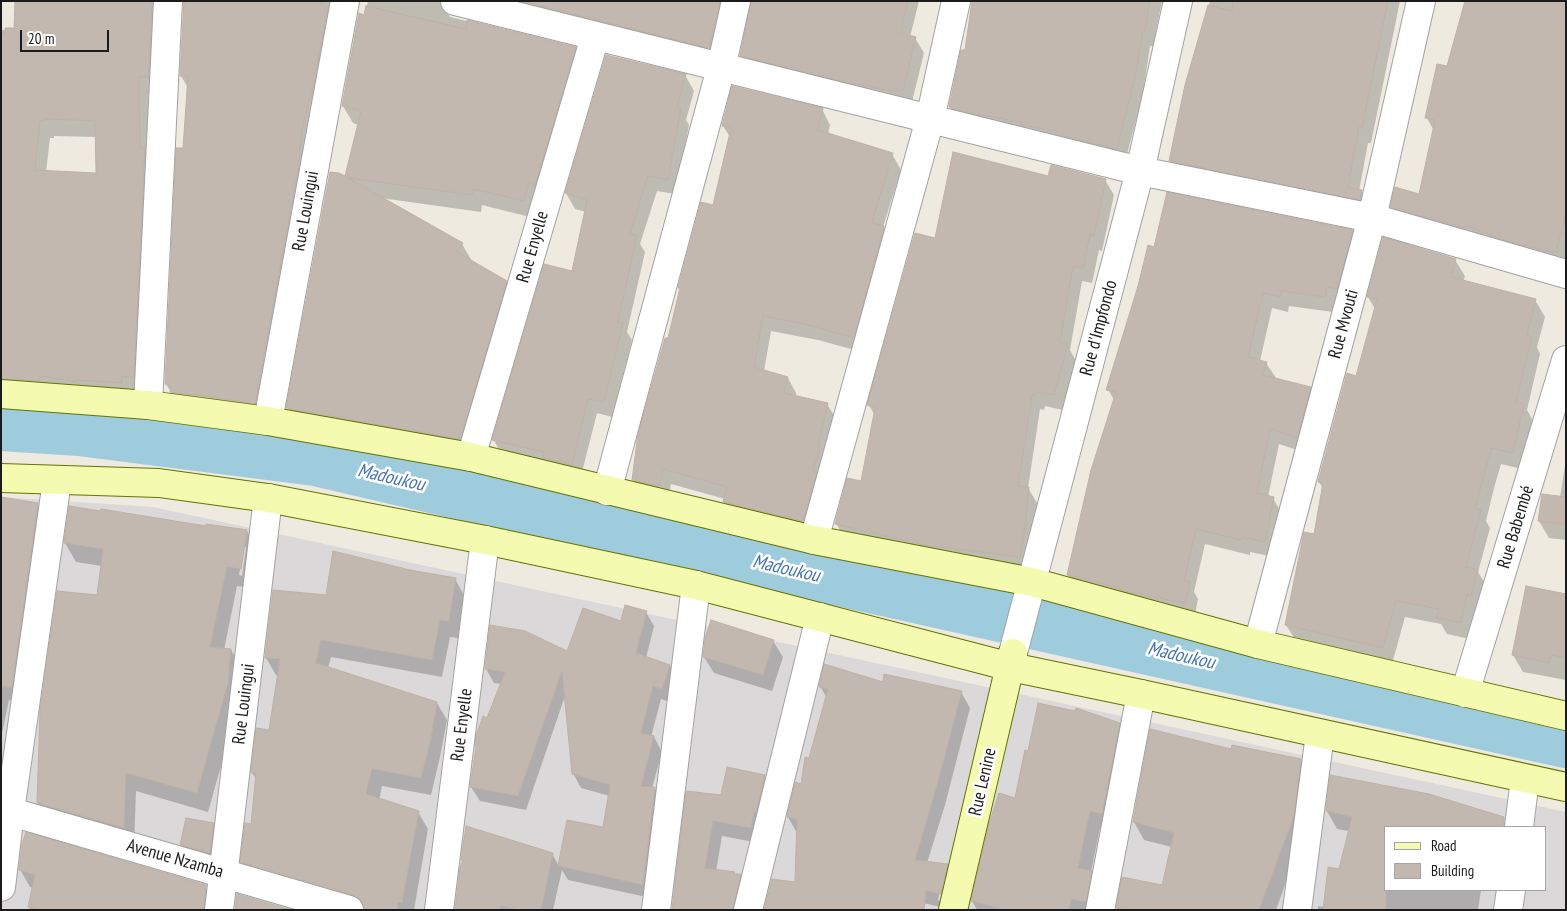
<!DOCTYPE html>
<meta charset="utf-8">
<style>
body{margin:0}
#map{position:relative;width:1567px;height:911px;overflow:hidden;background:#eeeae0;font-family:"PT Sans Narrow",sans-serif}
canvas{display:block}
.frame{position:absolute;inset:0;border:2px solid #1b1b1b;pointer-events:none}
.legend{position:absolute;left:1384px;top:826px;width:162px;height:65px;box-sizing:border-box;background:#fff;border:1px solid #a4a4a4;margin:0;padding:6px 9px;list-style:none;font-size:15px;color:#1b1b1b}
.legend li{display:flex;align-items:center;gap:10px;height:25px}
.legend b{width:25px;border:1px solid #a4a4a4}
.scale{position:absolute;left:20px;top:30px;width:89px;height:22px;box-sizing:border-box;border:2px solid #1b1b1b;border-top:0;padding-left:6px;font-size:15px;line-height:18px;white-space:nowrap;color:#1b1b1b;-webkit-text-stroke:4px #fff;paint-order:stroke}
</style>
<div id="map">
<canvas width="1567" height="911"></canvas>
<div class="frame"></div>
<ul class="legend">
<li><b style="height:6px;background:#f4fbb1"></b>Road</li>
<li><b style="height:14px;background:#c2b8b0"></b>Building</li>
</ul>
<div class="scale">20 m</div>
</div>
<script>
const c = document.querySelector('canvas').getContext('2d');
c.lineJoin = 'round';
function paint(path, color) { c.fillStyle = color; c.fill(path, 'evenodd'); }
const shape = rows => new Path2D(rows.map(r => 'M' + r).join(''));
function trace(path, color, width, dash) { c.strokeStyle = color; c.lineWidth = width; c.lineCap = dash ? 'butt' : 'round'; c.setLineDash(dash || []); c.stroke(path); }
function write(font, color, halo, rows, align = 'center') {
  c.font = font + ' "PT Sans Narrow",sans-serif'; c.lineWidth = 5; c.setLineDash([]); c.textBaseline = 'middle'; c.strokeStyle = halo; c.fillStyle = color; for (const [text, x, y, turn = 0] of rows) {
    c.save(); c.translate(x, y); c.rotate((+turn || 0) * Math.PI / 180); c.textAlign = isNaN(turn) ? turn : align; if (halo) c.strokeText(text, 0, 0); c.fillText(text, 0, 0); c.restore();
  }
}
paint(shape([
 [1,497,153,507,1566,812,1566,910,1,910],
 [1386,827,1546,827,1546,890,1386,890]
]), '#dad8d8');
paint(shape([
 [65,1,333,1,265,420,181,409,166,384,188,88,181,76,185,4,180,2,158,94,148,94,149,157,143,395,1,394,1,30,66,30],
 [54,136,97,137,97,175,46,172,50,138,54,138],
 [368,1,722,1,719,65,453,8,449,16,450,17,575,48,585,65,534,218,482,205,481,212,381,198,462,244,472,261,506,282,516,300,471,450,297,425,288,408,359,125,353,123,343,106],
 [764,1,919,1,910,37,915,38,924,53,911,106,749,70,741,55],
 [990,1,1162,1,1153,46,1150,46,1143,93,1125,162,958,122,950,107,966,52],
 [1210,1,1400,1,1371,143,1368,143,1359,191,1361,191,1371,207,1179,176,1170,160,1186,86],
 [1566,1,1566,270,1402,225,1392,207,1420,196,1434,131,1427,118,1448,67],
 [685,75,694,91,686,120,689,125,676,194,657,191,640,244,645,252,627,332,632,340,612,417,597,413,580,480,502,456,494,440,573,272,586,212,575,209,566,193],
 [822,109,830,125,828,135,892,154,901,170,883,227,892,242,862,352,818,340,771,331,764,371,788,378,796,393,796,397,827,404,836,419,812,535,733,517,725,502,725,499,671,484,668,501,642,495,634,480,681,291,679,288,714,207,730,137,723,126],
 [1049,177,1105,180,1114,195,1102,251,1099,250,1092,283,1082,281,1070,350,1076,361,1063,410,1045,406,1044,410,1040,409,1028,488,1037,503,1032,550,1028,572,845,539,836,523,862,483,875,416,869,405,936,240],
 [1352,231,1361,247,1345,304,1335,302,1333,312,1289,306,1288,312,1272,308,1260,361,1266,363,1276,378,1310,388,1319,403,1306,453,1279,444,1268,497,1273,498,1282,514,1274,557,1250,552,1250,555,1205,544,1194,592,1198,599,1194,619,1077,591,1068,575,1114,400,1108,389,1155,248],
 [1455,260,1465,276,1463,282,1535,300,1545,317,1537,347,1540,354,1527,410,1533,421,1522,469,1501,464,1494,488,1486,521,1490,528,1478,572,1487,587,1470,639,1447,634,1441,624,1405,617,1392,664,1296,641,1286,625,1315,536,1323,489,1319,482,1357,377,1375,309,1368,297],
 [1566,459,1566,540,1549,538,1539,521,1543,496,1560,497],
 [1,499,37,504,46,519,20,703,9,700,1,738],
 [70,507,207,528,247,531,257,550,252,588,237,586,224,650,231,650,242,669,239,703,208,812,136,791,134,846,49,822,38,803,98,597,102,566,76,562,65,543],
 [244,547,246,547,242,576,239,575],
 [410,572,455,579,465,597,458,638,450,637,442,677,331,657,328,668,437,703,447,720,440,757,431,795,382,786,379,800,418,812,428,829,414,910,356,910,252,880,242,862,252,826,257,780,252,773,270,731,279,675,276,675,266,658,327,596],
 [252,864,360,896,359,898,252,867],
 [1566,595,1566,680,1523,672,1513,655],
 [646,612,654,626,646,658,670,666,678,680,670,702,661,699,651,737,654,737,662,752,652,788,655,788,663,803,651,898,568,880,562,870,553,910,456,910,464,862,462,860,552,854,559,866,568,822,604,829,610,796,581,788,573,773,565,696,526,810,480,801,471,787,488,719,502,684,494,683,486,669,568,652],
 [773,641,783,657,772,691,714,673,704,657],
 [884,684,961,692,970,708,945,805,927,863,947,865,956,881,949,909,841,884,797,884,797,833,788,817,796,784,802,785,827,698,820,686],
 [943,878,946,878,940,901,938,900],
 [1119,724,1129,742,1112,832,1100,828,1091,872,1101,890,1097,910,977,910,972,901,1016,799],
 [1232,751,1300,760,1311,778,1303,834,1276,910,1117,910,1123,879,1163,887,1172,847,1144,840,1134,822],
 [1,756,8,768,1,796],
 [764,777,773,792,759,843,722,836,716,871,740,876,749,891,744,910,673,910,722,796],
 [1327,811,1498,816,1504,827,1386,827,1386,890,1481,890,1478,910,1318,910,1318,906,1325,907,1340,870,1349,831,1337,829],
 [213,825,217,833,214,861,186,853,181,844],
 [20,869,205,886,216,903,215,910,31,910,29,907,33,888,30,887]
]), '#0003');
trace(shape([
 [1,425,79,430,315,460,668,542,1566,742]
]), '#9fccdd', 52);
const building = shape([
 [15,1,152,1,149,77,139,77,140,148,145,148,134,378,122,376,122,383,77,380,77,382,40,376,39,381,1,379,1,33,5,33,5,28,14,28,15,1],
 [45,119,95,121,96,173,35,170,40,121,45,121,45,119],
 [184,1,322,1,321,5,328,7,311,99,309,99,302,131,298,170,255,404,194,394,193,395,170,392,171,385,165,384,176,148,183,148,188,76,180,76,184,1],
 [521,1,720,1,709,48,521,1],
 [751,1,908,1,900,33,916,37,903,91,893,91,851,83,740,56,751,1],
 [972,1,1150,1,1145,32,1143,32,1135,78,1117,149,1057,134,1058,131,1022,125,1022,122,975,114,949,107,961,50,965,50,972,1],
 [1233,1,1388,1,1362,128,1359,127,1348,187,1362,190,1360,200,1169,161,1185,85,1208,5,1232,11,1233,1],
 [1465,1,1566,1,1566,214,1556,253,1507,241,1465,226,1464,228,1390,207,1395,187,1419,194,1435,120,1425,118,1437,64,1447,66,1465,1],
 [366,6,466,29,467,20,576,47,535,185,529,183,524,201,473,189,472,195,348,178,463,243,457,252,507,281,462,434,460,433,458,439,286,408,330,172,339,173,345,176,361,111,342,106,359,13,364,15,366,6],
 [606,55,686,74,677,107,681,108,668,180,648,176,630,234,637,235,618,322,623,323,604,402,588,399,572,465,543,458,544,452,492,440,544,264,572,271,587,200,565,193,606,55],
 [732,86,823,108,818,130,893,153,872,223,884,226,854,338,808,325,763,316,754,367,788,377,784,393,828,403,818,447,820,447,813,471,817,472,803,521,723,502,727,487,663,469,659,486,632,480,638,434,665,338,668,338,680,288,678,288,701,202,713,205,731,128,722,126,732,86],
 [953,152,1048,176,1051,165,1106,179,1094,236,1090,235,1083,268,1073,266,1060,342,1068,344,1054,395,1037,392,1036,395,1032,395,1018,486,1029,487,1024,534,1020,557,924,545,835,524,847,478,861,481,875,408,867,405,915,233,935,238,953,152],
 [1167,192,1353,230,1337,289,1327,287,1325,297,1281,291,1280,297,1263,293,1248,357,1267,362,1263,375,1311,387,1297,438,1270,429,1257,493,1274,497,1265,542,1242,537,1241,540,1196,529,1184,581,1190,582,1185,603,1124,591,1119,590,1120,588,1067,575,1091,470,1116,392,1106,390,1138,286,1148,245,1154,247,1167,192],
 [1383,237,1456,259,1451,277,1536,299,1527,335,1532,337,1516,402,1524,404,1513,453,1492,448,1485,471,1475,509,1481,510,1466,567,1478,570,1471,596,1467,595,1461,623,1436,618,1439,609,1396,601,1383,648,1285,625,1304,532,1314,534,1323,483,1318,482,1347,373,1356,376,1377,299,1367,297,1383,237],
 [1542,494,1566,497,1566,524,1538,521,1542,494],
 [1,497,38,503,12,688,1,686,1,497],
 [69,506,100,511,101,509,206,526,206,524,247,530,241,569,227,567,210,647,231,649,228,683,197,793,126,773,124,828,37,803,40,711,57,591,97,595,103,549,64,543,69,506],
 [333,551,410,570,456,578,449,621,440,620,432,660,321,640,316,663,437,702,431,739,421,778,372,769,366,794,419,811,402,903,398,902,397,910,364,910,361,900,353,895,240,862,245,823,251,824,256,773,251,773,256,728,269,730,280,659,265,658,273,590,326,595,333,551],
 [1526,586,1566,594,1566,658,1551,655,1549,663,1512,655,1526,586],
 [625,605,647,611,636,653,670,665,662,689,653,686,641,733,654,736,641,786,655,787,643,885,558,866,567,820,603,827,610,785,572,774,562,671,518,796,470,787,476,747,475,746,476,736,483,716,487,718,505,672,485,669,490,625,525,631,567,651,583,608,621,621,625,605],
 [711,620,774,640,763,675,703,657,705,639,711,620],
 [824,664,883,682,884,674,962,691,936,789,915,860,948,864,941,894,926,891,924,910,764,910,772,879,795,882,797,819,787,817,795,782,801,784,805,757,809,758,828,689,819,687,824,664],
 [1038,703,1075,711,1076,708,1120,723,1102,814,1090,811,1078,868,1092,871,1086,902,1071,899,1069,910,1000,910,998,908,971,901,989,824,999,793,1015,798,1025,750,1028,751,1038,703],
 [1150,729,1231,749,1232,745,1301,759,1294,816,1259,910,1126,910,1116,908,1122,877,1162,885,1174,833,1133,822,1150,729],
 [727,767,765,775,756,813,754,812,751,828,713,821,705,868,735,872,734,874,741,874,733,910,672,910,686,791,721,795,727,767],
 [1330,775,1429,794,1504,817,1504,827,1386,827,1386,910,1323,910,1328,867,1339,869,1352,817,1326,811,1330,775],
 [186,818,214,823,210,853,180,845,186,818],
 [466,826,553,853,541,910,519,910,501,906,499,910,455,910,460,868,463,860,461,860,466,826],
 [26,832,206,885,204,910,41,910,28,907,35,875,19,870,22,844,26,832],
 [237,894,292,910,235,910,237,894]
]);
paint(building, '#c2b8b0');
trace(building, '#bfb1a3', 1);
const street = shape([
 [455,1,1140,171,1372,218,1566,274],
 [148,405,168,1],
 [268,421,345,1],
 [471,457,595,37],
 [607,491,721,68,736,1],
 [814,540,930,119,956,1],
 [1258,644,1372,218,1421,1],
 [1013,653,1140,171,1178,1],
 [1465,693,1566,360],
 [1,809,349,910],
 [1519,827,1525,779],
 [1,887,10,811,57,481],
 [219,910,268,498],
 [439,910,485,540],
 [656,910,696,585],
 [748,910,820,617],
 [1100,910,1141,694],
 [1297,910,1320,734],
 [1508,910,1511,890]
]);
const secondary = shape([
 [1,394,148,405,268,421,471,457,814,540,1032,582,1258,644,1566,716],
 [1,478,159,483,268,498,485,540,696,585,1011,667,1141,694,1566,787],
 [953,910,1013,653]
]);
trace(street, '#a2a2a2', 30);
trace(secondary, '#627401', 30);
trace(street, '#fff', 28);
trace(secondary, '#f4fbb1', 28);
write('18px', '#1b1b1b', '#fff', [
 ["Rue Louingui",306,211,-80],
 ["Rue Enyelle",533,247,-74],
 ["Rue Mvouti",1344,324,-75],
 ["Rue d'Impfondo",1099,328,-75],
 ["Rue Babembé",1516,527,-73],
 ["Rue Louingui",244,704,-83],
 ["Rue Enyelle",462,725,-83],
 ["Rue Lenine",983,782,-77],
 ["Avenue Nzamba",175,859,16]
]);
write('italic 19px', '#4675ad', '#fff', [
 ["Madoukou",391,478,13],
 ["Madoukou",786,569,13],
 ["Madoukou",1181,656,13]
]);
</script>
